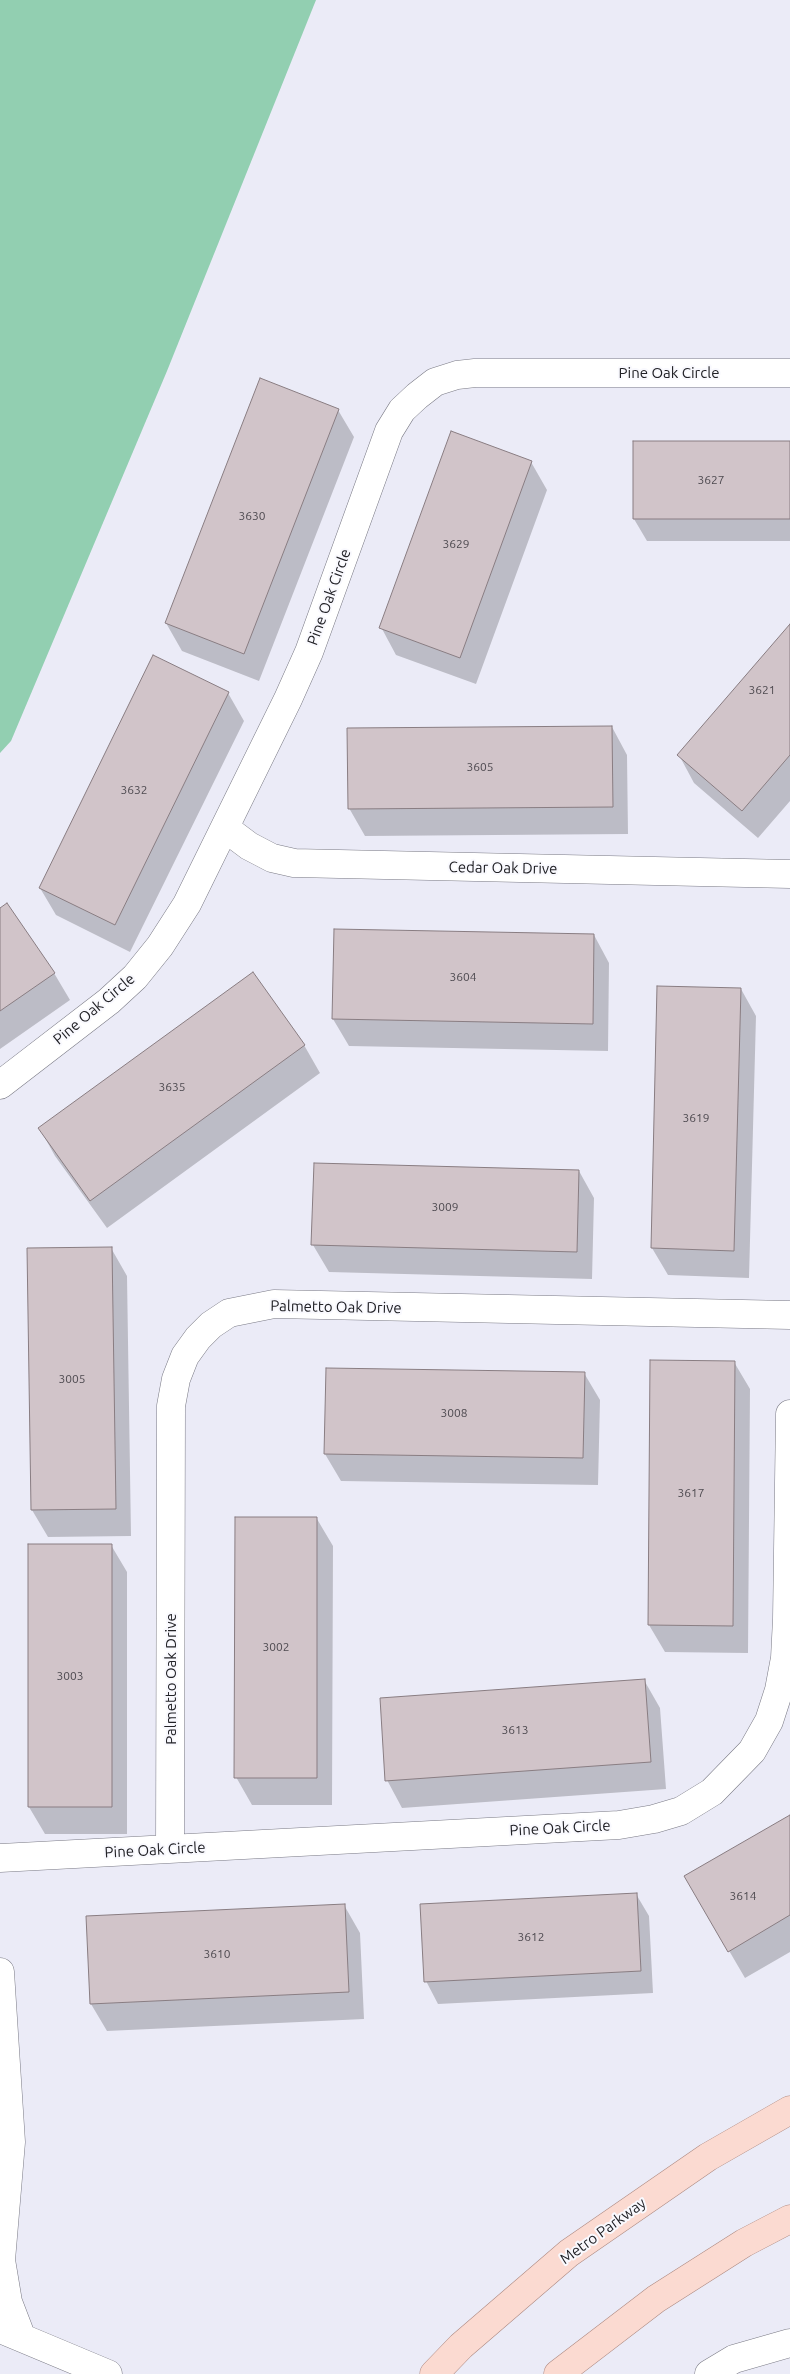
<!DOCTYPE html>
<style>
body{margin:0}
canvas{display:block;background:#ebebf7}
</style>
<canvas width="790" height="2374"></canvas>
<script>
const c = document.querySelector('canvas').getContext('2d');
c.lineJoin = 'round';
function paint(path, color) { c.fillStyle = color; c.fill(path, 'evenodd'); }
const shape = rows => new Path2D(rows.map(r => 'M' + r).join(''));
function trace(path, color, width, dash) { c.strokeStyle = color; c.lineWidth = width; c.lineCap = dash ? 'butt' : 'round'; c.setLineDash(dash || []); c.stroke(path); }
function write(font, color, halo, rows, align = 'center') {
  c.font = font + ' Ubuntu,sans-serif'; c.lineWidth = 4; c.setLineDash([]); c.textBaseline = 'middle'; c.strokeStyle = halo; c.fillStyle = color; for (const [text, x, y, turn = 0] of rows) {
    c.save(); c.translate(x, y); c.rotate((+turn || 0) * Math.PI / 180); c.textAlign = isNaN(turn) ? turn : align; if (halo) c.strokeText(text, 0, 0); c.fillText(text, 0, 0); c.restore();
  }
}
paint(shape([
 [0,0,316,0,167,371,11,741,0,753]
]), '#92cfb1');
paint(shape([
 [338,410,354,437,259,681,182,651,166,623],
 [790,443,790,541,647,541,634,519],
 [531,462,547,490,476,684,396,655,381,627],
 [790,626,790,801,758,838,694,783,679,755],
 [228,693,244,721,130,952,56,915,40,888],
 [612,727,627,755,628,834,365,836,349,808],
 [0,910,54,973,70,1000,0,1049],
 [335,931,594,935,609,963,608,1051,349,1046,333,1019],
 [659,987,741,989,756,1016,749,1278,668,1275,652,1248],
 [304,1045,320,1073,107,1228,55,1156,40,1129],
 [579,1171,594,1198,592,1279,329,1272,313,1245],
 [111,1248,127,1276,131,1536,48,1537,32,1510],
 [651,1362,734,1362,750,1389,748,1653,665,1652,649,1625],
 [327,1369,584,1373,600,1400,598,1485,341,1481,325,1454],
 [317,1519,333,1546,332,1805,252,1805,236,1777],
 [29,1545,111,1545,127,1572,127,1834,45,1834,29,1807],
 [644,1680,660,1708,666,1789,402,1808,387,1780],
 [790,1816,790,1952,745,1978,686,1877],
 [636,1894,649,1916,653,1993,438,2004,426,1981],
 [344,1905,360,1933,364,2019,107,2031,91,2004]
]), '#0003');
const building = shape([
 [260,378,339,409,244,654,165,623,260,378],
 [451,431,532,461,460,658,379,628,451,431],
 [633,441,790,441,790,519,633,519,633,441],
 [790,624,790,755,742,811,677,755,790,624],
 [153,655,229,692,115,925,39,888,153,655],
 [612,726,613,807,348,809,347,728,612,726],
 [7,903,55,973,0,1011,0,908,7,903],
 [334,929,594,934,593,1024,332,1019,334,929],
 [253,972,305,1045,90,1201,38,1128,253,972],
 [657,986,741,988,734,1251,651,1248,657,986],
 [314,1163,579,1170,577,1252,311,1245,314,1163],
 [112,1247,116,1509,31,1510,27,1248,112,1247],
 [650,1360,735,1361,733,1626,648,1625,650,1360],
 [326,1368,585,1372,583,1458,324,1454,326,1368],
 [235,1517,317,1517,317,1778,234,1778,235,1517],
 [28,1544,112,1544,112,1807,28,1807,28,1544],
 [645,1679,651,1762,385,1781,380,1698,645,1679],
 [790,1815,790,1915,728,1952,684,1876,790,1815],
 [637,1893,641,1971,424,1982,420,1904,637,1893],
 [345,1904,349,1992,90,2004,86,1916,345,1904]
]);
paint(building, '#d1c4c9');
trace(building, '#897d82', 1);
const minor = shape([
 [225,828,249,846,272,858,294,863,790,874],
 [0,1085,109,1001,135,977,160,946,187,904,288,699,309,652,389,431,402,410,417,396,435,382,457,375,475,373,790,373],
 [170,1849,171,1406,176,1379,185,1356,198,1338,211,1325,229,1313,274,1304,790,1315],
 [0,1858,619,1825,654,1819,681,1811,712,1792,752,1751,769,1721,779,1690,785,1658,787,1619,790,1414],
 [0,1972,11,2142,1,2260,8,2302,21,2336],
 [3,2330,108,2374],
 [709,2374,734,2359,790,2343]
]);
const major = shape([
 [434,2374,461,2346,569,2253,708,2157,790,2110],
 [558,2374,656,2299,744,2243,790,2219]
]);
trace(minor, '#7a7a85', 29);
trace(major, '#ad8981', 29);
trace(minor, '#fff', 28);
trace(major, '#fbdad1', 28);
write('12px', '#4e4a50', null, [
 ["3627",711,480],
 ["3630",252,516],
 ["3629",456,544],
 ["3621",762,690],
 ["3605",480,767],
 ["3632",134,790],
 ["3604",463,977],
 ["3635",172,1087],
 ["3619",696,1118],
 ["3009",445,1207],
 ["3005",72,1379],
 ["3008",454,1413],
 ["3617",691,1493],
 ["3002",276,1647],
 ["3003",70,1676],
 ["3613",515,1730],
 ["3614",743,1896],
 ["3612",531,1937],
 ["3610",217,1954]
]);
write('15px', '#222227', '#f9f9fe', [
 ["Pine Oak Circle",669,373],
 ["Pine Oak Circle",329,597,-70],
 ["Cedar Oak Drive",503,868,1],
 ["Pine Oak Circle",94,1009,-40],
 ["Palmetto Oak Drive",336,1307,1],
 ["Palmetto Oak Drive",171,1679,-90],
 ["Pine Oak Circle",560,1828,-3],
 ["Pine Oak Circle",155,1850,-3],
 ["Metro Parkway",603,2231,-36]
]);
</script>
